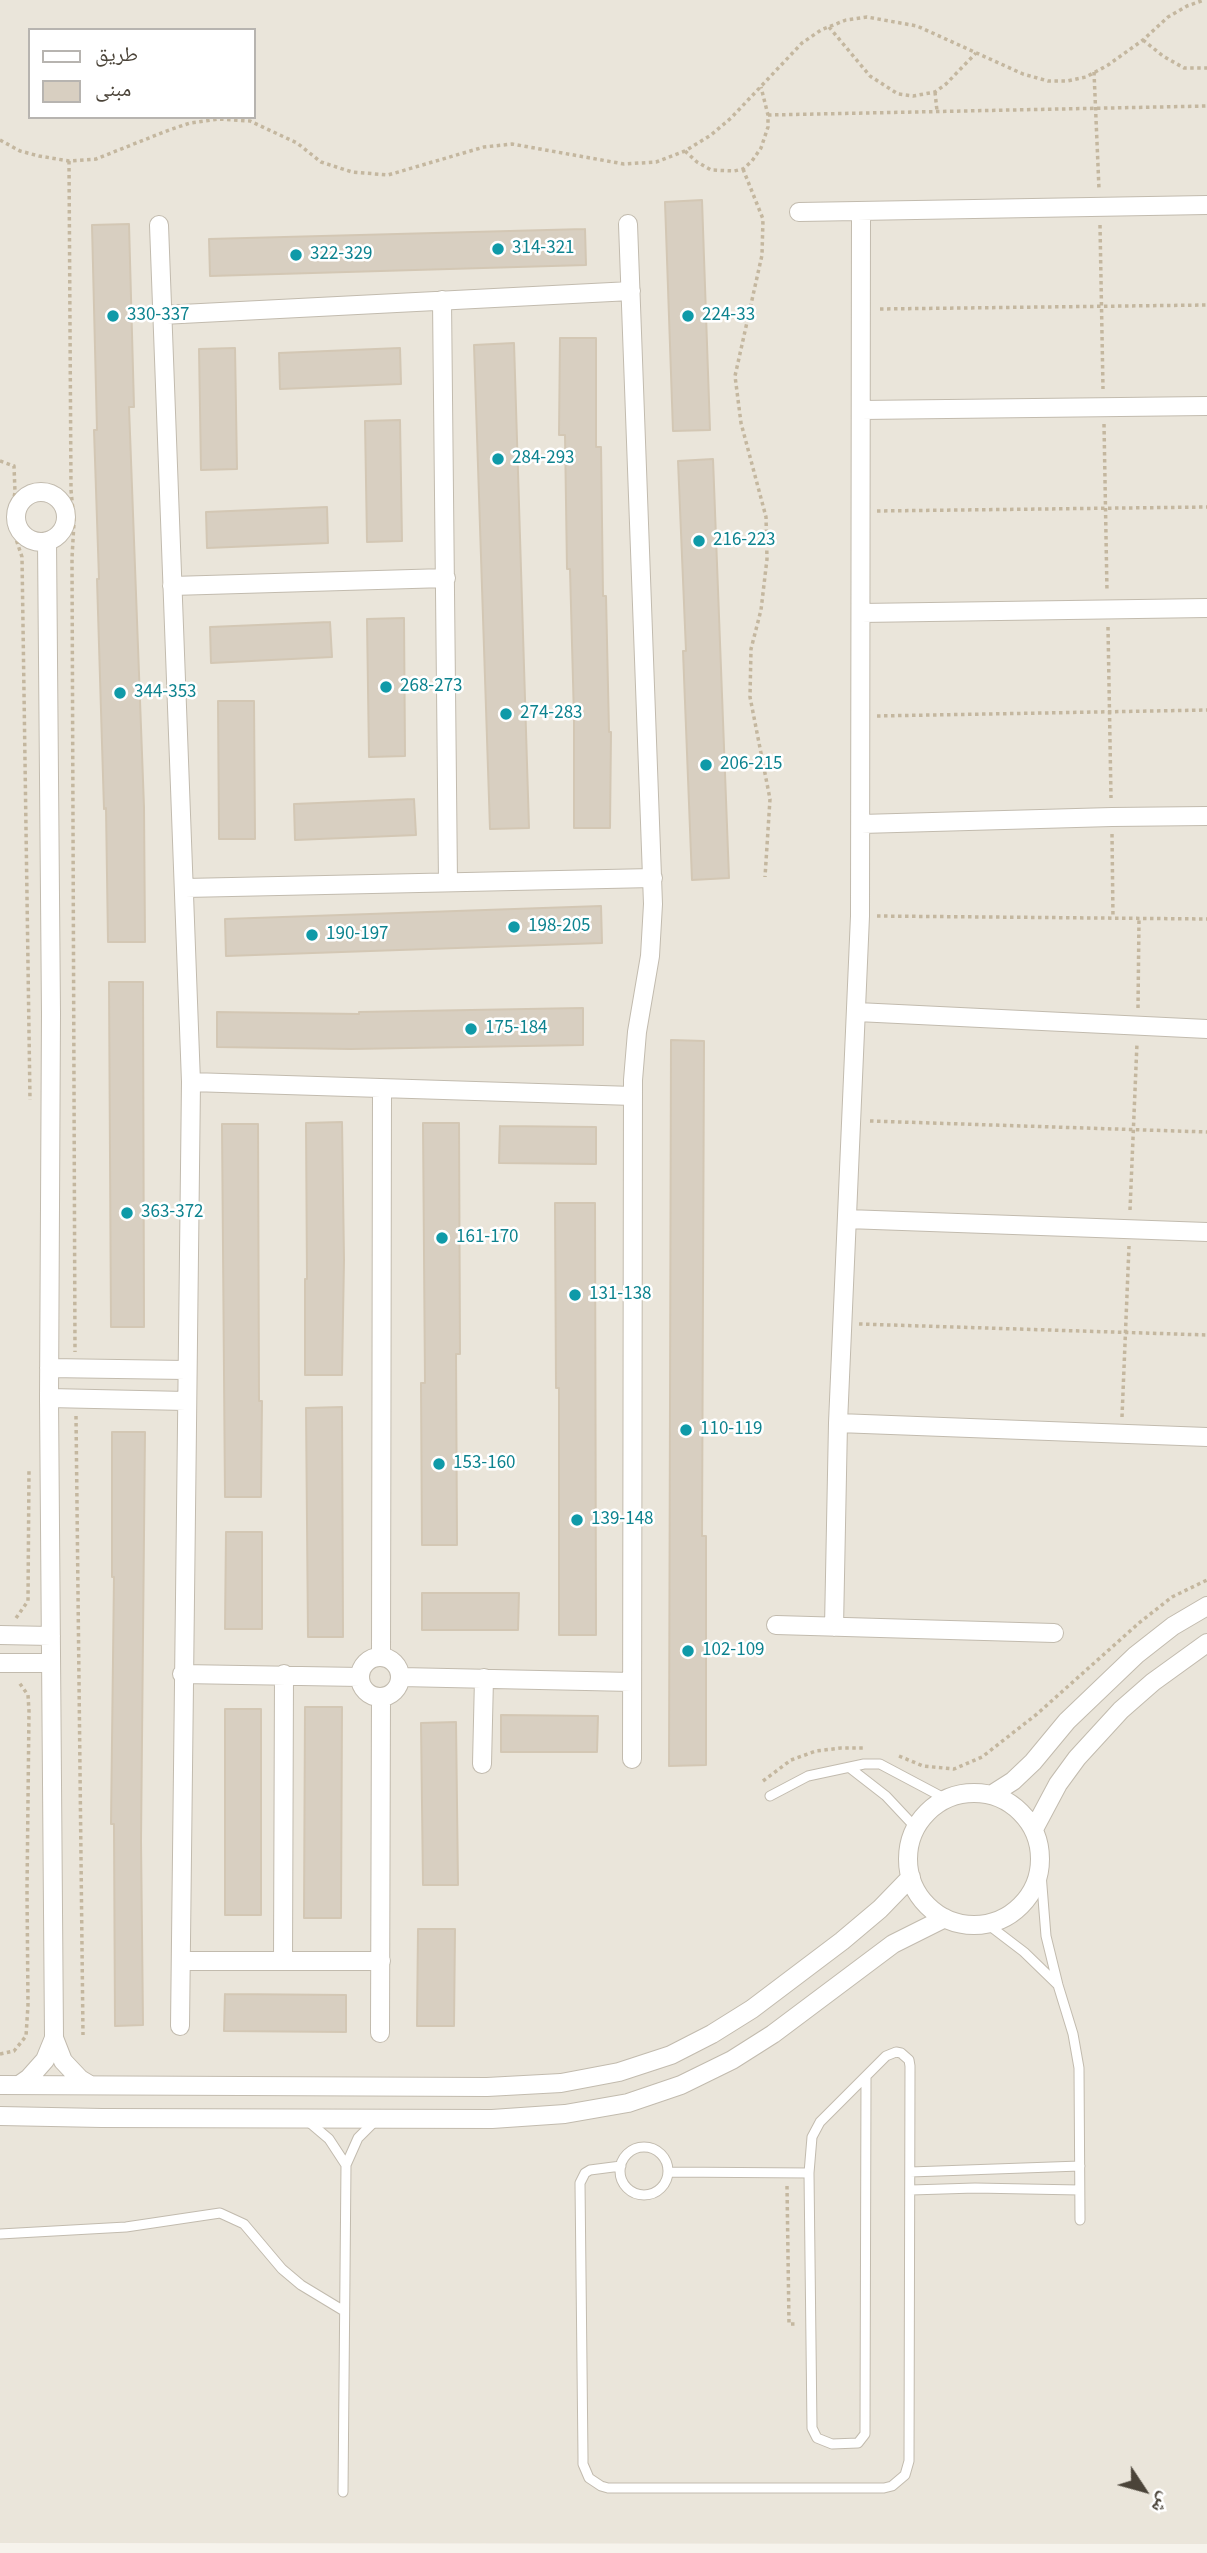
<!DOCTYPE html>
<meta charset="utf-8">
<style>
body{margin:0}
#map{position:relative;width:1207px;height:2553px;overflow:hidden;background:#f6f3ec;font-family:"Source Sans 3","Noto Naskh Arabic",sans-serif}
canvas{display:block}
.legend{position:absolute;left:28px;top:28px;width:228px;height:91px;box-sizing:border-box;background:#fff;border:2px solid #b7b4b0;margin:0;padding:9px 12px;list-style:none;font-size:21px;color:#4b4439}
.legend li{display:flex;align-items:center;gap:14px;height:35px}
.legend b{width:35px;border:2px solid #b7b4b0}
.north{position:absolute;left:1109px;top:2455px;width:70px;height:70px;-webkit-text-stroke:5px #fff;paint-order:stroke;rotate:126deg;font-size:19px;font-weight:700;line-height:28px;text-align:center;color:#4b4439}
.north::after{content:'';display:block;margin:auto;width:24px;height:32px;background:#4b4439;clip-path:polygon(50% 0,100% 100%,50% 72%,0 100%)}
</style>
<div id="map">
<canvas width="1207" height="2553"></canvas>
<ul class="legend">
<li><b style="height:9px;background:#fff"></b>طريق</li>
<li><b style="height:19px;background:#d8cfc1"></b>مبنى</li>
</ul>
<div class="north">ش</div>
</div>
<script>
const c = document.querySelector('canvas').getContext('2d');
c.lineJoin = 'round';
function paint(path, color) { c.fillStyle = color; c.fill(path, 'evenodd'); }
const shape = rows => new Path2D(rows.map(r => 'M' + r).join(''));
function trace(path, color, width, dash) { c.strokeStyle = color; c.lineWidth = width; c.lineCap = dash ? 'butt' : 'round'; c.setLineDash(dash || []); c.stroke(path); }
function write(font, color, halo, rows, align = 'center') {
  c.font = font + ' "Source Sans 3",sans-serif'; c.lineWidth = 5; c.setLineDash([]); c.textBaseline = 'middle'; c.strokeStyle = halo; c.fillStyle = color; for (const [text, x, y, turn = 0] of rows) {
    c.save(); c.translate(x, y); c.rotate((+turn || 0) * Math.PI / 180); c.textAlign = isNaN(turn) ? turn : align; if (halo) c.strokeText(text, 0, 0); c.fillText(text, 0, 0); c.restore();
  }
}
paint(shape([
 [0,0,1207,0,1207,2544,0,2543],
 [30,30,254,30,254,117,30,117]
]), '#eae5da');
const building = shape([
 [702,200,710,430,673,431,665,202,702,200],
 [129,224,134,407,129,407,144,807,145,942,108,942,106,808,104,809,97,579,99,579,94,430,97,430,92,225,129,224],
 [585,229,586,265,210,276,209,239,585,229],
 [560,338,596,338,596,447,601,447,603,596,606,596,609,732,611,732,610,828,574,828,574,718,570,569,567,569,565,435,559,435,560,338],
 [514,343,529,828,490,829,474,345,514,343],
 [235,348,237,469,201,470,199,349,235,348],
 [400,348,401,384,280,389,279,353,400,348],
 [400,420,402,541,367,542,365,421,400,420],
 [713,459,729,878,692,880,683,651,686,651,678,461,713,459],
 [327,507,328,543,207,548,206,512,327,507],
 [404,618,405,756,369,757,367,619,404,618],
 [330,622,332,657,211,663,210,627,330,622],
 [218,701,254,701,255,839,219,839,218,701],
 [414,799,416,835,295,840,294,804,414,799],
 [601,906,602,943,226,956,225,919,601,906],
 [109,982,143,982,144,1327,111,1327,109,982],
 [583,1008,583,1045,351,1049,217,1047,217,1012,359,1014,359,1012,583,1008],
 [671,1040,704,1041,702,1536,706,1536,706,1765,669,1766,671,1040],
 [342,1122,344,1260,342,1375,305,1375,305,1279,307,1279,306,1123,342,1122],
 [423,1123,459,1123,460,1354,456,1354,457,1545,422,1545,421,1383,425,1383,423,1123],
 [222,1124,258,1124,259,1401,262,1401,261,1497,225,1497,222,1124],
 [500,1126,596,1127,596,1164,499,1163,500,1126],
 [555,1203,595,1203,596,1635,559,1635,559,1388,556,1388,555,1203],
 [342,1407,343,1637,308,1637,306,1408,342,1407],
 [112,1432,145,1432,141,1841,143,2025,115,2026,114,1824,111,1824,114,1577,112,1577,112,1432],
 [226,1532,262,1532,262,1629,225,1629,226,1532],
 [422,1593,519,1593,518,1630,422,1630,422,1593],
 [305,1707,342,1707,341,1918,304,1918,305,1707],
 [225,1709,261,1709,261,1915,225,1915,225,1709],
 [501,1715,598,1716,597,1752,501,1752,501,1715],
 [456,1722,458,1885,423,1885,421,1723,456,1722],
 [418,1929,455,1929,454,2026,417,2026,418,1929],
 [225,1994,346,1995,346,2032,224,2031,225,1994]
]);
paint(building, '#d8cfc1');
trace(building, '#d3c7b4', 2);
const lane = shape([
 [850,1768,886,1796,916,1828],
 [770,1796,808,1776,864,1764,880,1764,946,1799],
 [1040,1861,1046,1936,1058,1985,1073,2034,1079,2068,1080,2220],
 [986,1923,1024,1952,1057,1984],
 [309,2122,329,2139,346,2165],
 '620 2171a24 24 0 1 1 48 0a24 24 0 1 1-48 0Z',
 [621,2166,590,2170,585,2173,580,2183,583,2457,583,2464,589,2478,601,2486,608,2488,884,2488,892,2486,905,2475,909,2461,910,2066,909,2060,901,2053,896,2052,886,2056,820,2122,812,2137,809,2173,812,2428,817,2438,832,2444,858,2443,865,2434,866,2076],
 [668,2172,809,2173],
 [910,2172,1080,2166],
 [911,2190,975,2188,1079,2190],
 [0,2234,126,2227,220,2213,244,2224,282,2269,301,2285,344,2311],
 [343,2492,346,2165,358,2138,374,2122]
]);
const street = shape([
 [799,212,1207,205],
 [628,224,653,904,650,956,637,1032,633,1080,632,1759],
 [159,225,191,1082,180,2026],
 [442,300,448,882],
 [162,315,631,291],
 [861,410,1207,406],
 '16 517a25 25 0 1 1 50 0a25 25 0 1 1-50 0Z',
 [47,541,51,1014,49,1398,54,2038,63,2061,80,2079,90,2085],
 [172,586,446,578],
 [861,613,1207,608],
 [861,824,1112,817,1207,816],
 [185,888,653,878],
 [857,1012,1207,1029],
 [191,1082,633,1096],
 [847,1219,1207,1232],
 [49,1368,186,1370],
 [49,1398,186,1401],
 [838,1423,1207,1437],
 [776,1625,1054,1633],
 [834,1627,838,1423,860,916,861,212],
 [0,1635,51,1636],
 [381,1656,382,1089],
 '360 1677a20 20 0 1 1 40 0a20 20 0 1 1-40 0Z',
 [0,1663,51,1663],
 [182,1674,360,1677],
 [401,1677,632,1682],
 [482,1764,484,1678],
 '908 1859a66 66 0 1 1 132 0a66 66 0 1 1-132 0Z',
 [991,1795,1013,1781,1033,1762,1067,1721,1136,1655,1173,1626,1207,1606],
 [1034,1829,1058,1784,1077,1758,1121,1710,1153,1682,1207,1643],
 [181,1961,381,1961],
 [283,1961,284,1674],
 [380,2033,381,1697],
 [0,2085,487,2087,561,2083,619,2072,671,2055,712,2034,752,2009,842,1941,880,1909,911,1877],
 [19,2085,29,2078,45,2060,54,2038],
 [0,2116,102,2118,492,2119,565,2114,628,2103,681,2085,732,2060,773,2034,893,1944,945,1918]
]);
trace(lane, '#c2bbae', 11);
trace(street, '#c2bbae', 20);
trace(shape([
 [829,27,870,76,898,94,913,96,935,92,946,84,976,53],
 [1143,40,1163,56,1184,68,1207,68],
 [1094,72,1099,189],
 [935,92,937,111],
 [768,115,1207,106],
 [0,140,20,151,39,156,69,161,96,159,169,130,190,123,218,119,250,121,297,143,321,162,352,172,388,175,484,147,512,144,624,164,656,162,685,151,711,135,731,118,802,43,821,30,846,20,867,17,917,26,1023,74,1048,81,1067,81,1086,77,1108,65,1143,40,1168,17,1187,6,1204,0],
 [685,151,697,162,711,170,734,171,743,169,752,161,761,148,768,127,768,115,761,87],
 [69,161,71,490,74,522,72,558,75,1352],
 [743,169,763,219,762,255,735,376,741,423,766,517,767,559,761,610,751,649,750,697,770,799,765,877],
 [1100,225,1103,389],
 [880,309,1207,305],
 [1104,424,1107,592],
 [0,461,14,466,15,492,10,521,22,557,30,1100],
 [877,511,1207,507],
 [1108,627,1111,798],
 [877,716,1207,710],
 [1112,834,1113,918],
 [877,916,1207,919],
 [1138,1008,1139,919],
 [870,1121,1207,1132],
 [1130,1210,1137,1043],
 [859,1324,1207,1335],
 [76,1416,83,2035],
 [1122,1417,1129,1246],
 [16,1618,28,1601,29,1468],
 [899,1756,923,1766,954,1769,982,1757,1037,1714,1139,1623,1172,1597,1207,1580],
 [763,1781,791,1760,816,1751,841,1748,864,1748],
 [0,2054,14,2051,26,2036,28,2005,27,1891,29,1711,28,1695,18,1681],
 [787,2186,789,2324,796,2324]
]), '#c4b79f', 3.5, [3.5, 3.5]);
trace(lane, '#fff', 9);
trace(street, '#fff', 18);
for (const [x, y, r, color] of [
 [498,249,7,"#0f9aa8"],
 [296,255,7,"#0f9aa8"],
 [113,316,7,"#0f9aa8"],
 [688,316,7,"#0f9aa8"],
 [498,459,7,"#0f9aa8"],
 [699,541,7,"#0f9aa8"],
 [386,687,7,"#0f9aa8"],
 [120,693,7,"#0f9aa8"],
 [506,714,7,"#0f9aa8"],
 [706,765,7,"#0f9aa8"],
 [514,927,7,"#0f9aa8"],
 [312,935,7,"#0f9aa8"],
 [471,1029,7,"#0f9aa8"],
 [127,1213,7,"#0f9aa8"],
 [442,1238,7,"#0f9aa8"],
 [575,1295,7,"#0f9aa8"],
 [686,1430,7,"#0f9aa8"],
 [439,1464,7,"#0f9aa8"],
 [577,1520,7,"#0f9aa8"],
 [688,1651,7,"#0f9aa8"]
]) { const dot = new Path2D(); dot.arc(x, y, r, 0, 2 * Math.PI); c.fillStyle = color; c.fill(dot); trace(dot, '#fff', 2.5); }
write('19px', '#0d838f', '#fff', [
 ["314-321",512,249],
 ["322-329",310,255],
 ["330-337",127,316],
 ["224-33",702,316],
 ["284-293",512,459],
 ["216-223",713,541],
 ["268-273",400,687],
 ["344-353",134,693],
 ["274-283",520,714],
 ["206-215",720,765],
 ["198-205",528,927],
 ["190-197",326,935],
 ["175-184",485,1029],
 ["363-372",141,1213],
 ["161-170",456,1238],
 ["131-138",589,1295],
 ["110-119",700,1430],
 ["153-160",453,1464],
 ["139-148",591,1520],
 ["102-109",702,1651]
], 'left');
</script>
